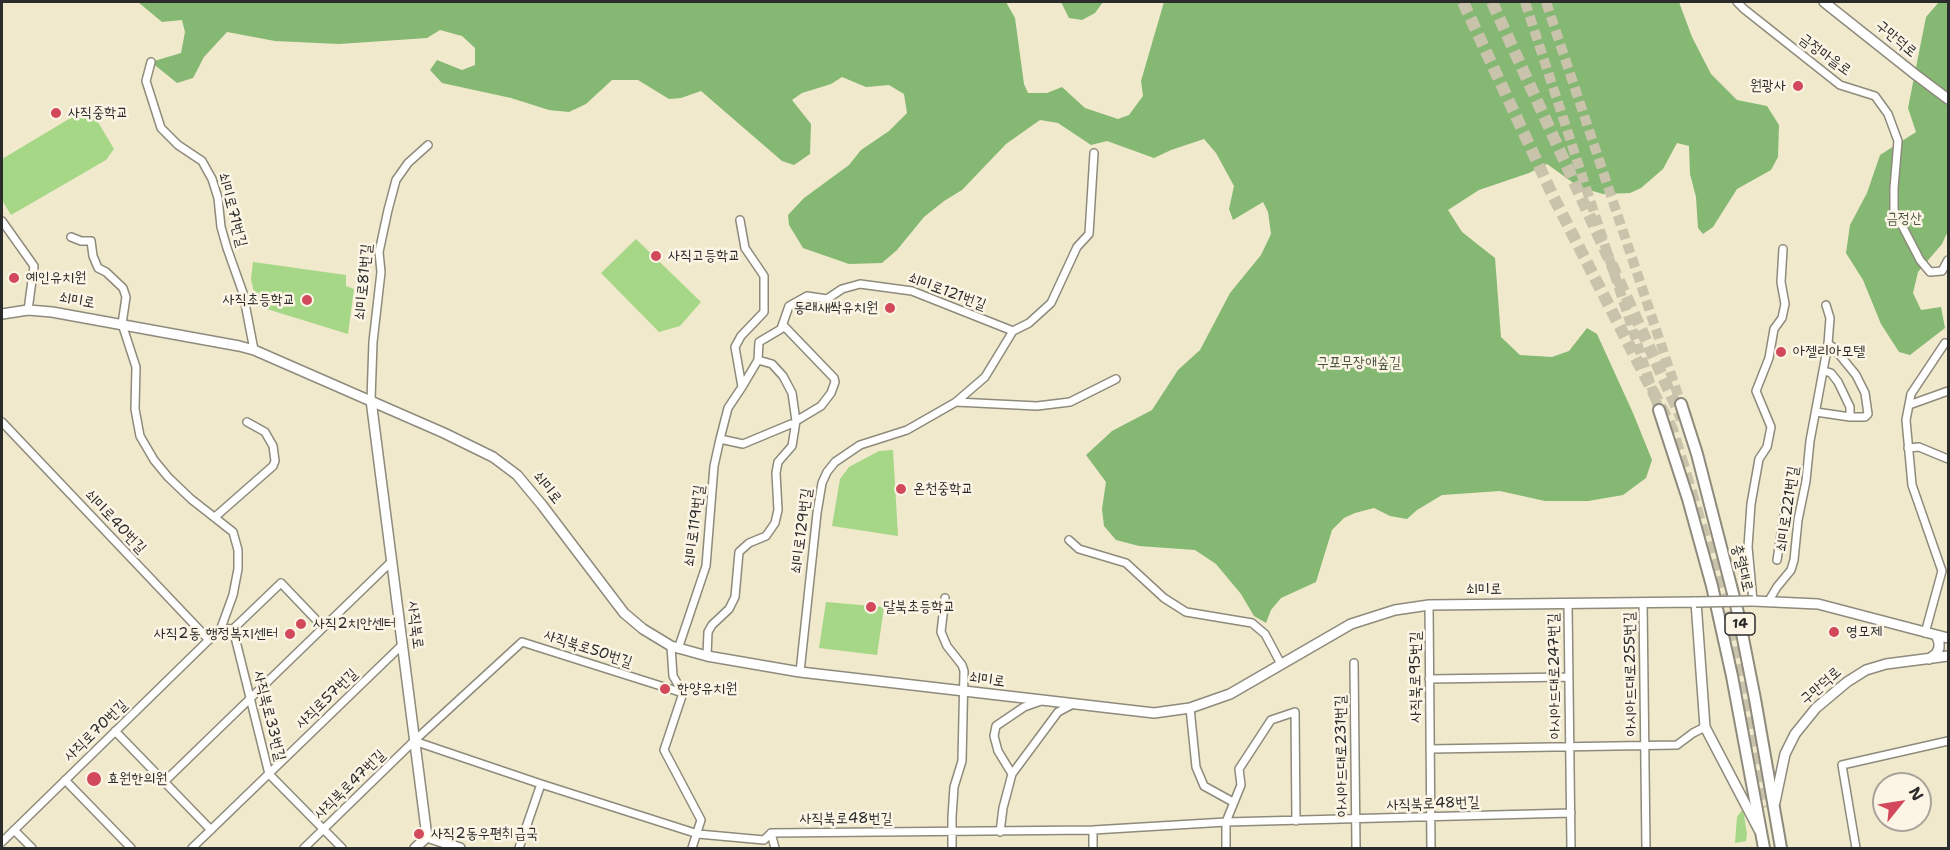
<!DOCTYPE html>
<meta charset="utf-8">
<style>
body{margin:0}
#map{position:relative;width:1950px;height:850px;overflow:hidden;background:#f0e9cc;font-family:"Shantell Sans",sans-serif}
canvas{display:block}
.frame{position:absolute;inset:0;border:3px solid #2b2b2b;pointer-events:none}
.north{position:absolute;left:1872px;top:772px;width:60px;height:60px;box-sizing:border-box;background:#fcf5e5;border:2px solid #a8a49b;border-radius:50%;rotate:60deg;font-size:16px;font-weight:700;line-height:24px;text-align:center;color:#2b2b2b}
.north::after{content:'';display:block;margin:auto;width:21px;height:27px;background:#d1495b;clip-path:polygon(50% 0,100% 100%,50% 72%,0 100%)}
</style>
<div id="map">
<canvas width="1950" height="850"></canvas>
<div class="frame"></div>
<div class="north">N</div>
</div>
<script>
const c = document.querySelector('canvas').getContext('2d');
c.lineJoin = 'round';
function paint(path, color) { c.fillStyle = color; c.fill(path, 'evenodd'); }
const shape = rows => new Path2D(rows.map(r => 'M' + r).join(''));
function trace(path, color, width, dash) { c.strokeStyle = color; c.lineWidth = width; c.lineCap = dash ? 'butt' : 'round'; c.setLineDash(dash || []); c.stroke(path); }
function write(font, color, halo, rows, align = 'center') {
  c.font = font + ' "Shantell Sans","Poor Story",sans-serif'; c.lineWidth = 5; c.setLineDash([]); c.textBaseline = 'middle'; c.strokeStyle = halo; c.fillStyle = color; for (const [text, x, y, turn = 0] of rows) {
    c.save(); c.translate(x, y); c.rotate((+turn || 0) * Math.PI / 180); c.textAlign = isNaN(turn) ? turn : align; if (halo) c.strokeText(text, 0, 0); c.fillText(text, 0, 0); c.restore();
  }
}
paint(shape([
 [89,107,114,149,106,160,11,215,2,200,2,159],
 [636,239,701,302,680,326,659,332,601,273],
 [253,262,346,275,346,286,354,289,348,334,257,306,251,279],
 [893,450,898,536,832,526,840,479,849,467,879,451],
 [826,602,884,607,877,655,819,648],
 [1742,810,1744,815,1747,834,1746,841,1735,843,1737,817]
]), '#a5d786');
paint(shape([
 [138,2,1006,2,1015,18,1024,84,1028,93,1047,93,1062,87,1085,108,1118,119,1129,115,1143,96,1141,81,1164,2,1679,2,1692,37,1711,74,1737,100,1767,106,1779,125,1778,157,1771,170,1737,189,1713,227,1703,234,1698,228,1696,197,1690,174,1689,146,1677,143,1663,169,1641,188,1630,193,1603,194,1579,187,1547,164,1529,173,1479,190,1448,210,1462,232,1495,258,1501,337,1520,355,1552,357,1569,351,1587,328,1597,334,1633,413,1652,460,1646,478,1623,495,1588,501,1545,501,1500,491,1442,495,1417,510,1407,519,1390,516,1374,508,1355,513,1344,518,1332,530,1316,582,1281,598,1271,610,1266,623,1254,616,1241,594,1216,564,1195,550,1139,546,1116,540,1104,526,1102,509,1106,482,1086,455,1112,431,1152,410,1178,370,1200,350,1230,293,1261,255,1271,234,1268,212,1263,202,1233,220,1229,209,1234,186,1216,153,1204,139,1171,150,1154,158,1107,141,1091,145,1058,123,1040,120,1006,144,962,190,944,201,924,217,897,250,882,263,849,264,803,248,789,225,788,215,804,198,849,165,861,150,889,131,907,113,904,94,889,85,866,87,842,77,831,84,802,93,792,100,811,124,810,154,794,165,782,161,701,91,681,98,669,99,638,80,612,80,586,104,569,112,549,110,511,98,442,83,430,70,437,60,462,70,475,65,475,48,462,36,440,30,427,38,339,44,275,41,227,32,204,57,193,78,177,83,151,62,181,53,185,32,182,20,162,22],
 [1061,2,1103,2,1095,13,1082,20,1069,18],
 [1939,2,1948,2,1948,231,1942,244,1918,272,1913,293,1921,310,1941,307,1945,328,1910,355,1899,352,1881,324,1863,280,1846,253,1850,225,1867,193,1880,155,1916,132,1908,108,1926,17]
]), '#84b873');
trace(shape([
 [1525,2,1659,410],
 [1546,2,1681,404]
]), '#c9c3ac', 10, [10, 5]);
trace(shape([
 [1463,2,1553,196,1672,429,1729,617,1762,808],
 [1492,2,1682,419]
]), '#c9c3ac', 12, [12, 6]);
const street = shape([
 [1737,2,1744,9,1840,85,1875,96,1888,114,1898,141,1894,188,1894,210,1920,260,1930,272,1942,271,1948,260],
 [151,62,146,81,161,128,178,145,202,161,212,179,218,198,221,227,227,248,243,293,254,350],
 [2,221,34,266,28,310],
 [71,237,81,241,91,241,93,256,98,268,106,272,123,288,126,297,122,324,136,367,135,409,140,436,154,460,168,477,191,499,233,532,238,550,238,569,233,595,221,628],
 [783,325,834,378,835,382,831,393,821,406,796,421],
 [1824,371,1831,373,1838,382,1850,407,1850,417],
 [742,387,758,360,759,342,781,329,789,306,807,296,827,299,842,289,860,284,912,291,1013,331],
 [371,400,373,342,381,272,379,252,388,210,396,180,408,163,428,145],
 [956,402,1037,406,1070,402,1116,379],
 [1909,405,1948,391],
 [1816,412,1850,417,1865,417,1868,414,1865,393,1856,375,1834,348,1828,344],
 [2,422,209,640],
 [720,439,743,444,791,424,795,426],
 [1908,448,1919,447,1948,459],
 [215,517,273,466,275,461,273,446,265,432,247,422],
 [1069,540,1079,549,1126,563,1164,598,1186,612,1252,623,1265,634,1281,664],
 [1777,560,1787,496],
 [945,598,941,632,947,646,962,665,964,671,962,761,954,787,952,817,952,848],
 [1753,601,1748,547,1751,504,1759,459,1767,447,1771,427,1756,391,1769,358,1774,329,1782,318,1785,304,1781,282,1783,249],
 [1643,602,1646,848],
 [1768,602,1777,587,1791,570,1794,560,1798,520,1806,481,1810,441,1828,344,1830,318,1826,305],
 [1568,604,1571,848],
 [1429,605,1431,848],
 [233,629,269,774,342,848],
 [233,629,281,583,323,627],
 [1925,633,1942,571,1912,485,1906,420,1911,394,1945,343],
 [671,646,673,676,683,693,664,750,701,820,692,848],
 [678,649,706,566,714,466,720,439,728,408,742,387,735,347,741,336,764,312,764,276,745,248,740,220],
 [707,656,708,632,712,625,729,609,735,597,739,552,749,543,766,536,775,523,778,510,776,473,778,462,792,446,796,421,792,393,783,376,772,364,758,360],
 [1354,663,1356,848],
 [800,672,817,513,822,483,827,472,835,462,860,445,907,430,956,402,985,377,1013,331,1029,323,1051,303,1077,247,1089,234,1094,153],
 [1429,679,1569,677],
 [1190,708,1196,767,1204,786,1233,802],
 [115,731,211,830],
 [414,741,541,784,698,834,764,840,771,833,1093,830,1226,822,1571,813],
 [1430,749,1677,745,1693,733,1705,727],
 [1012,774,998,751,994,736,996,726,1024,707,1041,701],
 [65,780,131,848],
 [164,782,392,561],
 [14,830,32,848],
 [1093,830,1093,848],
 [1000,832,1003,808,1012,774,1058,712,1073,704],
 [771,833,775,848],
 [2,842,221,628,233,629],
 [192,848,402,645],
 [304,848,414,741,522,642,683,693],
 [519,848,541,784],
 [1226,848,1226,822,1241,785,1239,769,1271,720,1295,712,1296,821],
 [1856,848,1842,765,1948,741]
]);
const secondary = shape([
 [1824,2,1916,75,1948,99],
 [2,314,28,310,52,312,239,346,254,350,444,433,493,457,517,475,542,505,624,613,643,629,671,646,707,656,800,672,1154,713,1190,708,1230,694,1351,624,1395,610,1429,605,1696,602,1705,727,1759,830],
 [371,400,427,837],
 [1753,601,1818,604,1948,638],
 [1929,659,1936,654,1939,648,1939,642,1936,635],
 [1775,802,1785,754,1795,734,1816,708,1847,682,1866,670,1886,664,1948,656],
 [427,837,460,848],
 [415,848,427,837]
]);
const primary = shape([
 [1681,404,1697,454,1738,613,1755,699,1781,848],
 [1659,410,1688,499,1712,586,1732,676,1764,848]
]);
trace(street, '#8e8a7c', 10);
trace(secondary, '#8e8a7c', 12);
trace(primary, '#8e8a7c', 14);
trace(street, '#fff', 7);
trace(secondary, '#fff', 9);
trace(primary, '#fff', 10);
const secondaryBridge = shape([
 [1696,602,1753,601]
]);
trace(secondaryBridge, '#8e8a7c', 12, []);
trace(secondaryBridge, '#fff', 9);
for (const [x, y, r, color] of [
 [1798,86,6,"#d1495b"],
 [56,113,6,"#d1495b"],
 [656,256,6,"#d1495b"],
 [14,278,6,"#d1495b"],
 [307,300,6,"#d1495b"],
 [890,308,6,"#d1495b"],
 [1781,352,6,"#d1495b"],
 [901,489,6,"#d1495b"],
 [871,607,6,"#d1495b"],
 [301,624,6,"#d1495b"],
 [1834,632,6,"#d1495b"],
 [290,634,6,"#d1495b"],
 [665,689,6,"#d1495b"],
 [94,779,8,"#d1495b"],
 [419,834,6,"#d1495b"]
]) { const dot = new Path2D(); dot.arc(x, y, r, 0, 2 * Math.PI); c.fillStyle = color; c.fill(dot); trace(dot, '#fcf5e5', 2); }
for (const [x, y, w] of [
 [1740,624,30]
]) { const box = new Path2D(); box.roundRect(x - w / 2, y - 11, w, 22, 4.5); c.fillStyle = '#fcf5e5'; c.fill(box); trace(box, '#2b2b2b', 1.5); }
write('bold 14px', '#2b2b2b', null, [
 ["14",1740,624]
]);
write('15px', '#2b2b2b', '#fcf5e5', [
 ["구만덕로",1896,39,40],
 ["금정마을로",1825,55,36],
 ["쇠미로71번길",232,210,75],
 ["쇠미로81번길",364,282,-85],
 ["쇠미로121번길",947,292,20],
 ["쇠미로",77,301,9],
 ["쇠미로",547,488,51],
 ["쇠미로221번길",1788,509,-82],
 ["쇠미로40번길",115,522,46],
 ["쇠미로119번길",695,526,-83],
 ["쇠미로129번길",802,531,-83],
 ["충렬대로",1742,568,76],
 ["쇠미로",1484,590,-1],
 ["사직북로",415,625,83],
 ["사직북로50번길",588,649,18],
 ["아시아드대로255번길",1631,674,-91],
 ["아시아드대로247번길",1555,676,-91],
 ["사직북로95번길",1416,677,-90],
 ["쇠미로",987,680,7],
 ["구만덕로",1821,686,-41],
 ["사직로57번길",327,699,-44],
 ["사직북로33번길",269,716,76],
 ["사직로70번길",96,731,-44],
 ["아시아드대로231번길",1342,756,-91],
 ["사직북로47번길",350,785,-44],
 ["사직북로48번길",1433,804,-2],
 ["사직북로48번길",846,819]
]);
write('15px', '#2b2b2b', '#fcf5e5', [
 ["원광사",1786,86,"right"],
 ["사직중학교",68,113],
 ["사직고등학교",668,256],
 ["예인유치원",26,278],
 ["사직초등학교",295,300,"right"],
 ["동래새싹유치원",878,308,"right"],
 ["아젤리아모텔",1793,352],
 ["온천중학교",913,489],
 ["달북초등학교",883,607],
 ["사직2치안센터",313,624],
 ["영모제",1846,632],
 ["사직2동 행정복지센터",278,634,"right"],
 ["한양유치원",677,689],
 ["효원한의원",107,779],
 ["사직2동우편취급국",431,834]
], 'left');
write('15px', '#4a5642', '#fcf5e5', [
 ["금정산",1904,219],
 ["구포무장애숲길",1359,363]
]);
</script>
